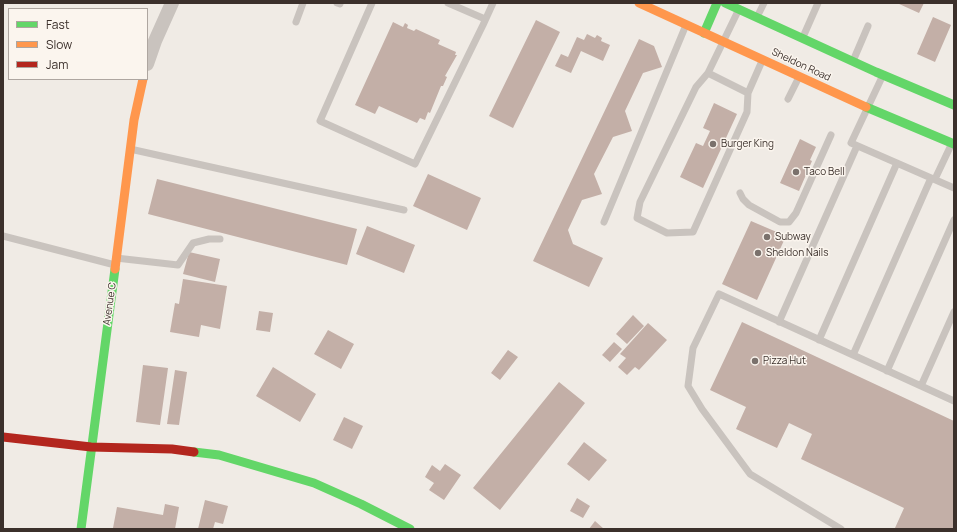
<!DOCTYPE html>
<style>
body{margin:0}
#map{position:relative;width:957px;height:532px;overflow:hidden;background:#f0ebe5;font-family:Manrope,sans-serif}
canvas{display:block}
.frame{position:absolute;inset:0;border:4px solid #3b302b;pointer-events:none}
.legend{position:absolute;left:8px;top:8px;width:140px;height:72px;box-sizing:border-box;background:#fbf5ee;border:1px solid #aea6a0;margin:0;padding:5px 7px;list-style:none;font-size:12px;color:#3b302b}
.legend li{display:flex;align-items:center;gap:8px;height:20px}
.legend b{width:20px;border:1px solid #aea6a0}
</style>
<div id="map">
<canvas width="957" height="532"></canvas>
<div class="frame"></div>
<ul class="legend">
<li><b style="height:5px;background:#63d668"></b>Fast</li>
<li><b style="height:5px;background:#ff974d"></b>Slow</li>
<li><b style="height:5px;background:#b3261e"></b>Jam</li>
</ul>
</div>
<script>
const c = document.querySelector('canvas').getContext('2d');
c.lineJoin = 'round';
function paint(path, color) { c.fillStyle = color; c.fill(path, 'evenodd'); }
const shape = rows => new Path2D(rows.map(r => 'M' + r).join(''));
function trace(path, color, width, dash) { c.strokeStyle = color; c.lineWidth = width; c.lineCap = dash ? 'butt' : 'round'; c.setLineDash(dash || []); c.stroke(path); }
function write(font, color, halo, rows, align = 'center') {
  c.font = font + ' Manrope,sans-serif'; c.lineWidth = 3; c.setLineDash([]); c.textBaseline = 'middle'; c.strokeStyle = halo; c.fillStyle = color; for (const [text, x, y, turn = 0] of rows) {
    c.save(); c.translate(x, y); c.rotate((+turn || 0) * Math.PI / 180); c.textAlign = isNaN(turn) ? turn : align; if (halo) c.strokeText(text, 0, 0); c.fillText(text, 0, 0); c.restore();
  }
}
paint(shape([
 [897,3,924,3,919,13],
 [933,17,951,25,935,62,917,54],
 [536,20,560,32,513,128,489,116],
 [393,22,403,27,405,23,408,25,407,28,414,31,416,29,440,40,438,44,456,52,455,55,457,55,445,76,447,77,443,86,441,86,430,113,428,112,425,120,420,118,417,123,379,106,375,114,355,105],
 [587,34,595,38,597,35,602,38,601,41,610,45,603,61,581,51,571,73,555,66,561,54,568,57,577,37,584,40],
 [639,39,654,46,662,67,643,73,625,111,632,131,613,137,594,174,602,194,582,200,568,230,573,244,603,258,589,287,533,261],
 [714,103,737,114,703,188,680,177,696,143,703,146,710,131,703,128],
 [800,139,816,147,810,160,812,161,799,191,780,183],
 [428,174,481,198,467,230,413,206],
 [157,179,357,229,347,265,148,214],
 [751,221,786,236,757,300,722,284],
 [367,226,415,245,404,273,356,254],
 [189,252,220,259,215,282,183,274],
 [183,279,227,286,220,329,201,325,199,337,170,332,175,303,179,304],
 [259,311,273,313,270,332,256,330],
 [633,315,644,326,627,344,616,334],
 [742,322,954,421,954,529,897,529,895,528,904,508,801,459,812,434,789,423,777,448,736,429,746,407,710,390],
 [648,323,667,340,639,370,635,367,627,375,618,367,626,358,620,354],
 [328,330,354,344,341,369,314,354],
 [614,342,622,349,610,362,602,355],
 [508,350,518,357,500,380,491,373],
 [143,365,168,368,160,425,136,422],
 [273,367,316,394,300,422,256,396],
 [175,370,187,372,179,425,167,424],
 [559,382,585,403,500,510,473,488],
 [344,417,363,426,352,449,333,440],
 [584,442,607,460,589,481,567,464],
 [445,464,461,475,444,500,429,490,434,483,425,477,432,465,440,471],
 [577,498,590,506,583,518,570,511],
 [205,500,228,506,223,524,215,522,213,529,198,529],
 [165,504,179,507,175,529,113,528,117,507,163,515],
 [595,521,604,529,589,529]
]), '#c3afa7');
trace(shape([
 [337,3,340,4],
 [372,3,320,121,415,164,483,25,493,3],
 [448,3,485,19],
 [739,9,708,73,748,93],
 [757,17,764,3],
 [296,22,303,3],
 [803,37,818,3],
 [853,61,868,26],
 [708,73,696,87,640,202,637,218,667,233,693,232,747,112,748,93,762,61],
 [883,75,851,143,954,188],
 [788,99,799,77],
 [130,149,404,210],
 [935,179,952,143],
 [740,193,743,199,749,205,780,222,789,222,796,213,831,135],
 [604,222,686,25],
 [3,236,115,265],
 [116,258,178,265,193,243,209,239,220,239],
 [779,322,857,146],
 [819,340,897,163],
 [853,355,931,178],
 [887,371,954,220],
 [921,386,954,312],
 [841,529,750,474,702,409,688,386,693,348,719,294,954,401]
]), '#c9c3be', 7);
trace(shape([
 [147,64,155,41,172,3]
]), '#c9c3be', 14);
trace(shape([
 [725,3,876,72,954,105],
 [704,33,717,3],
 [866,107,954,144],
 [194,452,219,455,314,483,361,504,410,529],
 [81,529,115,269]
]), '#63d668', 9);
trace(shape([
 [639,3,866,107],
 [115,269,134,120,143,79]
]), '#ff974d', 9);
trace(shape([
 [3,437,91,447,172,449,194,452]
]), '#b3261e', 9);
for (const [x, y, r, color] of [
 [713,144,4,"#7a716c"],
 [796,172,4,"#7a716c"],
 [767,237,4,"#7a716c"],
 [758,253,4,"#7a716c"],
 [755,361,4,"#7a716c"]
]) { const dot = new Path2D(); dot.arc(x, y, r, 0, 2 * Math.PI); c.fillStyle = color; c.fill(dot); trace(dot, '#fbf5ee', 1.5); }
write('10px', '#3b302b', '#fbf5ee', [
 ["Sheldon Road",801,65,25],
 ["Avenue C",110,304,-82]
]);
write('10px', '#3b302b', '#fbf5ee', [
 ["Burger King",721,144],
 ["Taco Bell",804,172],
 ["Subway",775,237],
 ["Sheldon Nails",766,253],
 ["Pizza Hut",763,361]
], 'left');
</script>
